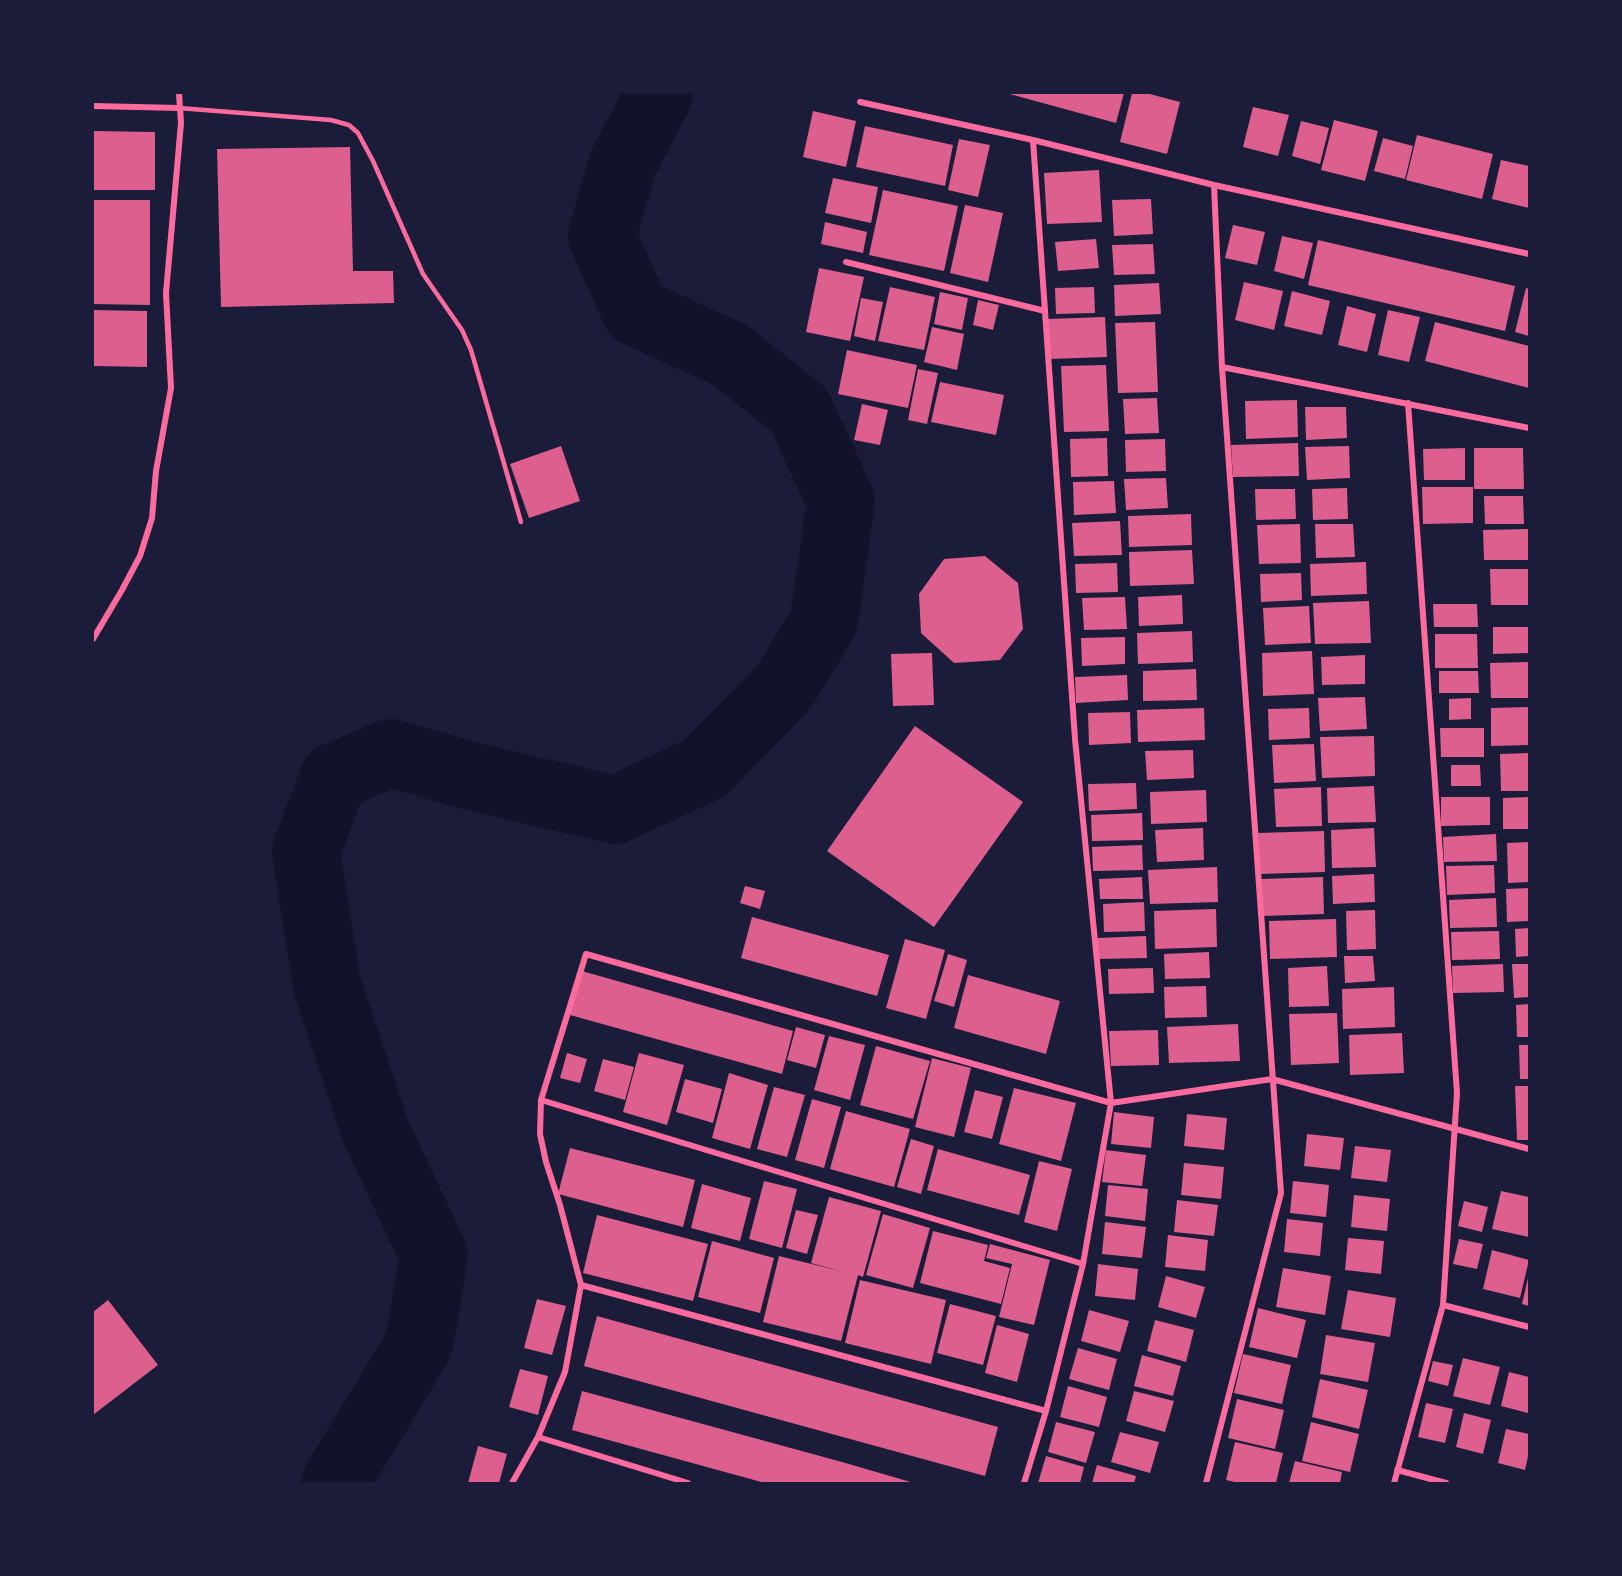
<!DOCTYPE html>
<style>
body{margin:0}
#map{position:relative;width:1622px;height:1576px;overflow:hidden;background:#1b1b3a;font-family:Georgia,serif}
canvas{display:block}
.frame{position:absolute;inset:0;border:94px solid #1b1b3a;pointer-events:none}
</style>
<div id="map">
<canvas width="1622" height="1576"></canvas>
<div class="frame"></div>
</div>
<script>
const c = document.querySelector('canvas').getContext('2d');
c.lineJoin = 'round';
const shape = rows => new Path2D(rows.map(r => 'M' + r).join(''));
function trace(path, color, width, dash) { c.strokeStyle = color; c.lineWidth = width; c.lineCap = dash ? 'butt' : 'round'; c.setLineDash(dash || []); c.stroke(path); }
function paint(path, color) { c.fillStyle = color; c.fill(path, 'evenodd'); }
trace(shape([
 [335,1483,419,1344,434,1255,376,1132,327,986,306,851,334,777,391,753,471,776,615,810,705,768,784,687,824,621,841,501,799,410,730,355,636,312,602,236,623,163,658,96,657,93]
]), '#12122b', 68);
paint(shape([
 [1006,93,1124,93,1116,123],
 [1132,93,1146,93,1180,102,1167,154,1120,142],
 [1253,107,1289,115,1278,156,1243,147],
 [813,111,856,121,846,167,803,157],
 [1334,120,1378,131,1365,181,1321,170],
 [1301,121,1329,128,1320,164,1292,156],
 [865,126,953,145,945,186,856,167],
 [93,131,155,132,155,190,93,190],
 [1417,135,1493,154,1482,199,1406,180],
 [1383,138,1413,146,1405,179,1374,171],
 [959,139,990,145,978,197,948,190],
 [350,147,353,271,393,271,394,303,221,307,217,149],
 [1501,160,1529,166,1529,208,1492,199],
 [1099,170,1102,222,1047,224,1044,173],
 [833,178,878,187,871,223,825,213],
 [883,190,958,206,944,271,869,255],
 [1151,199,1153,234,1114,236,1112,200],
 [93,200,150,200,150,305,93,304],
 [965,205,1003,213,988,282,950,273],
 [825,222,867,232,863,253,821,244],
 [1233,225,1265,232,1257,265,1225,258],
 [1282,236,1313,243,1304,279,1274,271],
 [1096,239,1099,268,1058,271,1055,242],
 [1318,240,1515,286,1505,331,1308,285],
 [1153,244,1155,274,1114,275,1112,245],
 [819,268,864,277,850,341,806,332],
 [1244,282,1283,291,1274,330,1235,320],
 [1159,283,1161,314,1115,316,1114,285],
 [890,287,935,297,924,350,878,341],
 [1094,287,1095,313,1056,314,1055,288],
 [1526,288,1529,289,1529,336,1515,332],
 [1292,291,1330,301,1322,335,1284,326],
 [940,292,968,298,962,330,934,324],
 [861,298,883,302,875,341,854,336],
 [978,300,999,305,993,330,973,325],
 [1347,306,1376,314,1367,352,1338,345],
 [93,310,147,311,147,367,93,366],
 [1388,310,1420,317,1409,362,1378,355],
 [1105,317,1107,357,1049,359,1047,319],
 [1155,322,1158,392,1118,393,1115,323],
 [1435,322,1529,346,1529,388,1425,361],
 [932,327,964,334,957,370,924,362],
 [847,350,917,365,908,408,838,394],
 [1106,365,1109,431,1064,432,1061,366],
 [918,369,938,373,927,424,908,420],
 [940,382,1004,395,996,435,931,422],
 [1157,398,1159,433,1125,434,1123,399],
 [1297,400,1298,437,1246,439,1245,401],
 [862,404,888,410,880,445,854,440],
 [1305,407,1346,407,1347,438,1306,440],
 [1107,438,1108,476,1071,477,1070,439],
 [1165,439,1166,471,1126,472,1125,440],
 [1298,443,1299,476,1233,477,1231,445],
 [561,446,580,501,529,518,510,464],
 [1349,446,1350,478,1307,480,1305,447],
 [1465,448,1465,480,1424,480,1423,449],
 [1474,448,1523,448,1524,489,1474,489],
 [1166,478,1168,508,1126,510,1124,479],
 [1114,481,1116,513,1074,515,1073,482],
 [1422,487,1473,487,1473,523,1423,524],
 [1347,488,1348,519,1313,520,1312,489],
 [1255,489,1295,489,1296,519,1256,520],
 [1484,496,1523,496,1524,524,1485,524],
 [1191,514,1192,545,1129,547,1128,516],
 [1120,521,1122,555,1074,556,1072,523],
 [1300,524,1301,563,1259,564,1257,525],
 [1315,524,1353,524,1355,557,1316,558],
 [1529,529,1529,560,1484,560,1483,530],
 [1192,550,1194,584,1130,586,1129,552],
 [985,556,1018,583,1023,629,1000,660,954,663,921,633,919,594,944,559],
 [1366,562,1367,594,1311,596,1310,564],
 [1117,563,1118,592,1076,593,1075,564],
 [1490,569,1529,569,1529,605,1491,605],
 [1301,573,1302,600,1261,602,1260,574],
 [1182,595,1183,624,1139,626,1138,597],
 [1125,597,1127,629,1084,630,1082,598],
 [1369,601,1371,643,1315,644,1313,603],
 [1433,604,1477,604,1478,627,1434,627],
 [1309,606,1311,643,1265,645,1263,608],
 [1493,627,1529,627,1529,653,1493,654],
 [1192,631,1193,662,1138,664,1137,633],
 [1435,634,1477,634,1478,668,1435,668],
 [1125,637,1125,664,1082,666,1081,638],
 [1312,651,1314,694,1263,696,1262,653],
 [932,653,934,705,893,706,891,654],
 [1365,655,1365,684,1322,685,1321,657],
 [1529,662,1529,698,1491,698,1490,663],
 [1196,669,1197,700,1143,701,1143,671],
 [1439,671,1478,671,1479,693,1439,693],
 [1127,675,1128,700,1076,703,1075,677],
 [1365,697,1367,729,1320,731,1318,698],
 [1471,698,1471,719,1449,720,1449,699],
 [1529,707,1529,745,1491,746,1491,708],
 [1204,708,1205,740,1138,742,1137,710],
 [1309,708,1310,738,1269,740,1268,709],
 [1130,712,1131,743,1089,745,1088,713],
 [915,726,1023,802,934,927,827,851],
 [1440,728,1484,728,1484,757,1441,757],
 [1374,736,1375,776,1322,778,1320,737],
 [1314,744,1316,781,1274,783,1272,745],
 [1193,750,1194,778,1147,780,1145,751],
 [1529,753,1529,791,1501,791,1500,754],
 [1451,765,1480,765,1481,786,1451,786],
 [1136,783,1137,809,1089,811,1088,784],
 [1374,786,1376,822,1328,823,1327,788],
 [1321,787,1322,826,1276,827,1274,789],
 [1206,790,1207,822,1151,824,1150,792],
 [1441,797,1490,797,1490,825,1441,826],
 [1529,797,1529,829,1503,829,1503,798],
 [1142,813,1143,840,1092,841,1091,815],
 [1203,828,1204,860,1157,862,1155,830],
 [1374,828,1376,867,1332,868,1331,830],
 [1324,831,1325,872,1260,874,1258,833],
 [1496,834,1497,861,1444,862,1443,837],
 [1529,842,1529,882,1508,883,1507,843],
 [1142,845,1143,870,1093,871,1092,847],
 [1494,865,1495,893,1447,895,1446,866],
 [1217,867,1218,902,1150,904,1148,870],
 [1374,874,1375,902,1333,904,1332,876],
 [1142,877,1143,899,1100,899,1099,879],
 [1323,877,1324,914,1263,916,1261,879],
 [745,886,765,891,760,909,740,903],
 [1529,888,1529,921,1507,922,1506,889],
 [1496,898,1497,927,1450,928,1449,900],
 [1144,902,1145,931,1104,932,1103,904],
 [1216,909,1217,947,1155,949,1154,911],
 [1375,910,1376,949,1347,950,1346,911],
 [752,917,889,955,877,996,741,958],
 [1336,919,1337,957,1270,959,1269,921],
 [1529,928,1529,956,1516,957,1515,929],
 [1499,931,1500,959,1452,960,1451,932],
 [1146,936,1147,958,1098,959,1097,938],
 [905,939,945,950,926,1019,886,1008],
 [1209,952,1210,978,1165,979,1164,954],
 [948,954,967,960,954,1007,934,1001],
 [1344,956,1373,956,1375,981,1345,983],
 [1503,964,1504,992,1453,993,1452,966],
 [1512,964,1529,964,1529,997,1514,998],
 [1327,966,1329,1006,1289,1007,1288,968],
 [1153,968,1154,993,1109,994,1108,969],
 [582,971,793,1031,782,1074,570,1015],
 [968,975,1060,1001,1046,1054,954,1028],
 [1206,986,1207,1017,1165,1018,1164,987],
 [1394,987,1395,1027,1343,1029,1342,989],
 [1529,1004,1529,1037,1517,1037,1516,1005],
 [1337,1013,1339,1063,1291,1065,1289,1014],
 [1238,1024,1240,1061,1169,1063,1167,1027],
 [796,1027,825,1035,816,1068,787,1060],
 [1158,1030,1159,1065,1111,1066,1109,1031],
 [1402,1033,1404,1073,1350,1075,1349,1035],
 [829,1036,865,1045,850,1100,814,1090],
 [1519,1045,1529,1045,1529,1079,1520,1079],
 [876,1046,930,1061,913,1119,860,1105],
 [567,1053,587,1059,580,1083,560,1078],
 [639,1053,684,1065,667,1125,623,1112],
 [932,1058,971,1068,954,1137,915,1127],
 [603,1059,634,1067,625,1100,594,1091],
 [729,1073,768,1085,750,1149,712,1138],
 [685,1079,722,1089,713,1123,676,1112],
 [1515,1086,1529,1086,1529,1140,1517,1140],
 [774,1087,805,1095,787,1157,757,1149],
 [1014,1088,1076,1103,1061,1161,999,1144],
 [975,1090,1003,1097,992,1139,964,1132],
 [812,1099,841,1107,824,1168,795,1160],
 [846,1111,910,1129,894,1187,830,1169],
 [1114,1112,1154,1117,1151,1148,1111,1144],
 [1187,1114,1227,1118,1224,1150,1184,1146],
 [1307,1134,1344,1138,1340,1170,1304,1166],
 [911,1139,934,1146,921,1194,897,1187],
 [1355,1146,1391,1150,1387,1182,1351,1178],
 [570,1148,695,1180,683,1227,558,1194],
 [938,1149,1030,1175,1019,1215,927,1190],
 [1106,1150,1146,1155,1142,1186,1102,1182],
 [1039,1161,1072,1169,1057,1231,1024,1222],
 [1184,1163,1224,1167,1221,1199,1181,1195],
 [764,1181,797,1189,782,1248,749,1239],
 [1293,1181,1329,1185,1326,1217,1290,1213],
 [702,1184,751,1198,740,1241,691,1228],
 [1108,1185,1148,1189,1145,1221,1105,1216],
 [1501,1191,1529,1197,1529,1237,1492,1229],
 [1354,1195,1390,1199,1387,1231,1351,1227],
 [829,1197,881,1211,863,1277,858,1275,841,1341,763,1322,779,1256,840,1271,811,1263],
 [1177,1200,1218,1205,1214,1236,1174,1232],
 [1464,1201,1488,1207,1482,1232,1458,1226],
 [796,1210,818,1215,807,1254,786,1248],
 [883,1214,930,1228,913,1288,866,1275],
 [597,1215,708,1244,693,1301,583,1273],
 [1287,1219,1323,1223,1320,1256,1284,1252],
 [1105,1222,1146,1227,1142,1258,1102,1254],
 [933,1231,988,1245,984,1261,1010,1268,1001,1304,920,1283],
 [1168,1235,1208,1240,1205,1271,1165,1267],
 [1348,1238,1384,1241,1381,1274,1345,1270],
 [1459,1239,1483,1244,1477,1269,1453,1264],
 [712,1241,774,1258,760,1313,698,1297],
 [990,1244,1050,1260,1034,1325,999,1317,1012,1264,986,1258],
 [1492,1250,1529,1260,1520,1298,1483,1289],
 [1098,1264,1138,1269,1135,1300,1095,1296],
 [1283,1268,1331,1276,1325,1315,1276,1307],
 [1166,1276,1205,1287,1196,1318,1158,1307],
 [1528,1278,1529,1278,1529,1306,1522,1304],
 [860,1280,946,1300,931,1364,845,1343],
 [1348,1290,1396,1298,1390,1337,1341,1329],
 [537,1299,566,1306,552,1355,524,1348],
 [108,1300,158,1365,93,1415,93,1312],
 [950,1304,996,1316,983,1365,937,1353],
 [1258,1308,1306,1320,1297,1358,1249,1347],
 [1089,1310,1129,1321,1120,1352,1081,1341],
 [597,1316,998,1427,985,1476,584,1366],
 [1155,1320,1194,1330,1186,1362,1147,1351],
 [997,1325,1029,1334,1017,1382,985,1373],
 [1326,1335,1375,1343,1368,1382,1320,1374],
 [1078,1348,1117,1359,1109,1390,1069,1379],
 [1243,1354,1291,1365,1282,1404,1234,1393],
 [1142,1355,1181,1366,1173,1396,1134,1386],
 [1463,1358,1500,1367,1490,1405,1453,1396],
 [1433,1361,1453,1365,1448,1386,1428,1381],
 [520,1369,548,1376,538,1415,509,1407],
 [1509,1372,1529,1377,1528,1413,1501,1406],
 [1320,1379,1368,1390,1359,1429,1312,1417],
 [1068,1386,1107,1397,1099,1427,1060,1417],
 [582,1391,842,1462,914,1483,765,1483,572,1430],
 [1134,1391,1174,1401,1165,1432,1126,1421],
 [1237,1399,1284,1410,1275,1449,1228,1438],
 [1426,1403,1453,1409,1445,1443,1418,1437],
 [1464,1413,1491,1420,1483,1454,1456,1447],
 [1056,1422,1095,1432,1086,1463,1048,1452],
 [1311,1422,1359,1434,1350,1472,1302,1461],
 [1506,1429,1529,1434,1529,1452,1525,1470,1498,1463],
 [1120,1432,1159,1442,1150,1473,1111,1462],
 [1235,1442,1283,1453,1276,1483,1239,1483,1226,1480],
 [478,1446,507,1454,499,1483,468,1483],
 [1046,1456,1084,1467,1080,1483,1038,1483],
 [1295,1461,1342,1472,1340,1483,1289,1483],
 [1097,1465,1136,1476,1134,1483,1092,1483]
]), '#dd5f8e');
trace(shape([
 [179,108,331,120,349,125,358,133,373,161,423,274,462,330,471,350,521,522]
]), '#ff6b9d', 4.5);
trace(shape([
 [860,102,1033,140,1214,185,1529,254],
 [93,106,179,108],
 [846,262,1045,311],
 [1222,367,1529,428],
 [93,639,122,590,140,556,152,518,156,471,171,388,166,293,181,123,179,93],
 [541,1100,1083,1264],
 [581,1285,1046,1411],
 [1443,1305,1529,1327],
 [538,1437,688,1483],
 [1397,1470,1446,1483],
 [512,1483,538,1437,565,1372,581,1285,560,1205,546,1162,540,1134,541,1100,586,954,1111,1103,1272,1079,1529,1149],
 [1024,1483,1046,1411,1083,1264,1111,1103,1075,739,1033,140],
 [1206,1483,1281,1193,1222,367,1214,185],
 [1394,1483,1443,1305,1457,1093,1408,403]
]), '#ff6b9d', 6);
</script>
